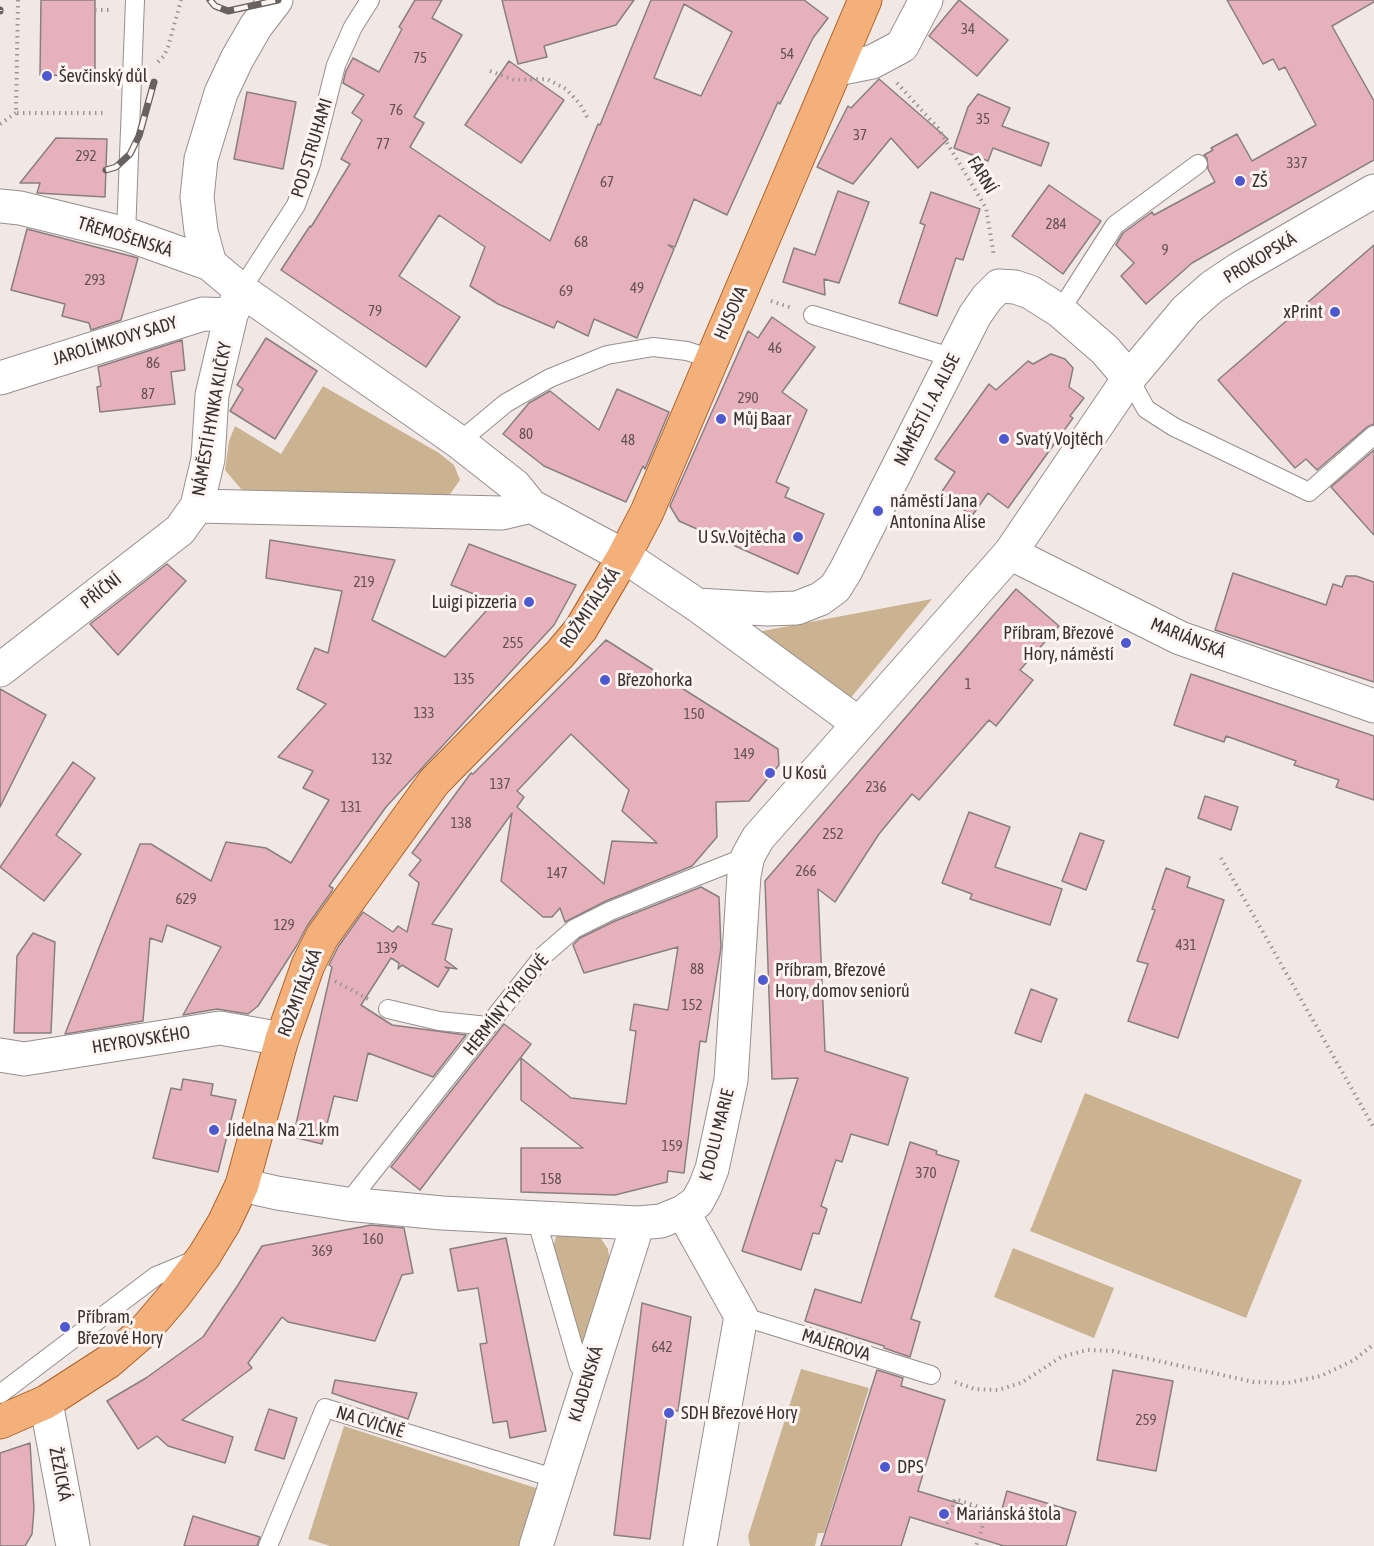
<!DOCTYPE html>
<meta charset="utf-8">
<style>
body{margin:0}
canvas{display:block;background:#f1e8e6}
</style>
<canvas width="1374" height="1546"></canvas>
<script>
const c = document.querySelector('canvas').getContext('2d');
c.lineJoin = 'round';
function paint(path, color) { c.fillStyle = color; c.fill(path, 'evenodd'); }
const shape = rows => new Path2D(rows.map(r => 'M' + r).join(''));
function trace(path, color, width, dash) { c.strokeStyle = color; c.lineWidth = width; c.lineCap = dash ? 'butt' : 'round'; c.setLineDash(dash || []); c.stroke(path); }
function write(font, color, halo, rows, align = 'center') {
  c.font = font + ' "Asap Condensed",sans-serif'; c.lineWidth = 6; c.setLineDash([]); c.textBaseline = 'middle'; c.strokeStyle = halo; c.fillStyle = color; for (const [text, x, y, turn = 0] of rows) {
    c.save(); c.translate(x, y); c.rotate((+turn || 0) * Math.PI / 180); c.textAlign = isNaN(turn) ? turn : align; if (halo) c.strokeText(text, 0, 0); c.fillText(text, 0, 0); c.restore();
  }
}
paint(shape([
 [323,386,439,453,454,465,460,480,448,497,267,498,241,489,225,470,229,441,235,426,281,454],
 [932,599,849,700,752,633],
 [1085,1093,1302,1180,1246,1318,1030,1231],
 [557,1233,600,1237,608,1249,610,1263,585,1345,579,1344,553,1247],
 [1013,1248,1114,1288,1094,1338,994,1297],
 [801,1369,869,1388,824,1533,818,1533,815,1546,750,1546,748,1536],
 [344,1426,539,1489,521,1546,330,1546,308,1539]
]), '#cbb392');
const building = shape([
 [41,0,95,0,95,76,40,75,41,0],
 [415,0,442,0,432,18,462,35,414,117,424,123,410,147,550,241,598,124,600,125,651,0,804,0,828,18,813,38,780,104,778,102,727,215,694,199,675,247,668,245,674,249,637,338,594,319,588,336,557,321,554,328,498,304,470,286,485,247,439,215,399,276,460,317,426,367,281,270,310,226,311,227,350,164,341,159,362,120,352,113,364,95,343,83,346,71,353,58,379,72,402,29,399,27,415,0],
 [684,4,732,32,701,96,654,78,684,4],
 [502,0,634,0,616,25,544,46,547,57,518,64,502,0],
 [959,0,1008,40,977,76,929,36,959,0],
 [1227,0,1374,0,1374,2,1332,26,1374,101,1374,160,1192,263,1146,304,1121,276,1134,263,1116,245,1123,233,1152,212,1154,215,1215,182,1208,169,1207,158,1204,155,1213,150,1211,148,1237,134,1252,161,1316,125,1285,67,1279,70,1273,59,1263,64,1227,0],
 [509,61,564,100,521,163,465,125,509,61],
 [879,79,948,139,918,168,891,138,853,184,817,167,848,106,851,108,879,79],
 [247,92,296,102,283,169,234,159,247,92],
 [978,94,1010,108,1002,126,1049,143,1041,166,993,148,988,161,954,148,968,107,978,94],
 [56,138,107,139,105,197,37,193,40,183,20,183,56,138],
 [1049,185,1101,221,1063,274,1012,236,1049,185],
 [838,191,869,202,839,283,824,279,825,295,783,282,794,248,815,255,838,191],
 [931,192,980,209,963,260,956,258,937,316,899,303,925,225,920,223,931,192],
 [27,229,138,258,121,320,91,330,89,323,62,316,65,304,11,290,27,229],
 [1374,245,1374,424,1367,427,1317,470,1306,459,1295,468,1218,380,1374,245],
 [772,317,815,347,782,392,807,410,776,482,789,488,785,497,824,514,798,574,679,521,670,506,748,331,758,338,772,317],
 [266,338,317,371,275,439,230,411,243,389,237,385,266,338],
 [182,340,185,370,171,372,175,404,100,412,97,387,101,386,98,367,182,340],
 [1051,354,1065,359,1073,368,1069,387,1084,398,1070,416,1073,418,1008,508,988,493,972,516,941,493,955,472,935,459,989,384,996,390,1028,361,1033,364,1051,354],
 [617,389,669,412,645,469,643,466,626,502,544,466,503,434,529,403,550,391,599,430,617,389],
 [1374,450,1374,535,1331,487,1374,450],
 [270,540,395,560,372,620,445,657,494,602,451,585,469,544,576,585,554,625,386,807,329,886,333,888,332,891,307,926,297,945,258,1006,248,1014,217,1009,183,1015,221,947,167,925,162,942,150,938,143,1021,65,1034,140,844,151,844,211,881,226,842,266,848,291,863,329,800,303,788,313,771,278,757,326,704,297,689,315,648,328,653,342,591,266,578,270,540],
 [167,564,186,581,118,655,90,624,167,564],
 [1233,573,1326,605,1333,584,1342,587,1346,576,1356,576,1374,582,1374,682,1215,630,1233,573],
 [1016,589,1059,626,1020,670,1033,680,996,726,989,720,919,800,912,794,879,834,835,902,818,889,825,1051,908,1078,888,1145,851,1134,842,1162,836,1160,821,1206,827,1209,819,1234,813,1233,801,1270,742,1251,798,1078,772,1079,765,881,1016,589],
 [606,640,778,749,779,765,749,801,716,802,717,837,692,866,606,901,565,922,560,908,552,917,543,917,501,881,512,813,432,924,452,929,445,960,457,969,445,967,449,969,438,987,402,965,398,969,399,963,391,958,361,1005,392,1025,466,1035,433,1077,368,1053,357,1101,334,1096,322,1144,293,1137,332,967,329,965,338,947,363,912,393,932,398,926,407,932,419,883,409,875,421,860,412,853,471,773,473,774,606,640],
 [571,734,629,790,622,811,657,843,612,841,604,884,517,807,524,797,517,791,571,734],
 [1191,674,1374,736,1374,800,1336,787,1339,780,1294,765,1296,761,1226,736,1224,742,1174,725,1191,674],
 [0,689,46,715,0,807,0,689],
 [73,762,95,778,56,835,81,854,44,901,0,867,73,762],
 [1205,796,1238,807,1231,830,1198,818,1205,796],
 [969,812,1010,827,995,867,1062,889,1050,925,970,899,972,894,942,883,969,812],
 [1080,833,1104,841,1086,890,1062,881,1080,833],
 [1166,868,1190,877,1187,887,1224,900,1178,1038,1128,1021,1148,964,1137,961,1155,910,1152,909,1166,868],
 [701,887,719,897,721,948,706,1042,700,1041,684,1173,668,1171,667,1182,615,1195,521,1192,521,1148,583,1148,521,1100,521,1058,571,1098,626,1104,636,1031,630,1030,634,1004,668,1010,678,947,584,973,573,945,580,938,615,921,701,887],
 [33,933,55,942,51,1033,14,1033,17,956,33,933],
 [1031,989,1057,999,1041,1042,1015,1033,1031,989],
 [504,1024,531,1044,420,1190,391,1167,504,1024],
 [183,1079,213,1084,211,1095,236,1100,218,1172,153,1158,171,1088,181,1090,183,1079],
 [910,1142,937,1151,936,1154,959,1161,911,1319,920,1322,910,1357,884,1348,884,1346,805,1321,815,1289,861,1303,910,1142],
 [371,1225,404,1228,413,1273,402,1275,375,1341,288,1322,282,1317,248,1363,252,1368,182,1420,233,1437,225,1463,168,1446,157,1436,138,1449,107,1401,146,1378,203,1337,238,1285,262,1246,371,1225],
 [506,1238,546,1431,510,1438,507,1421,493,1423,480,1344,487,1343,478,1288,458,1291,450,1249,506,1238],
 [642,1303,691,1317,678,1411,668,1409,650,1539,614,1535,642,1303],
 [877,1370,903,1378,901,1386,945,1400,918,1491,1000,1516,1007,1491,1076,1512,1066,1546,1004,1546,910,1517,901,1546,821,1546,877,1370],
 [1113,1370,1173,1381,1156,1471,1097,1460,1113,1370],
 [335,1380,417,1393,408,1419,332,1393,335,1380],
 [269,1409,297,1418,284,1459,255,1450,269,1409],
 [30,1443,34,1509,32,1534,25,1546,0,1546,0,1453,30,1443],
 [193,1516,260,1537,257,1546,184,1546,193,1516]
]);
paint(building, '#e7b1bb');
trace(building, '#887f81', 1.5);
const lane = shape([
 [126,234,135,0],
 [241,290,296,205,311,164,336,65,353,27,370,0],
 [1060,311,1115,225,1198,164],
 [813,315,954,358],
 [1129,378,1146,409,1174,427,1309,492,1374,435],
 [459,442,506,403,550,378,607,355,653,347,687,351,711,359],
 [388,1009,439,1021,488,1026],
 [347,1204,544,955,574,929,610,911,748,856],
 [536,1218,579,1366,589,1375],
 [741,1316,931,1375],
 [0,1394,156,1276,197,1259],
 [268,1546,325,1408,557,1479]
]);
const street = shape([
 [837,69,872,62,902,46,926,0],
 [0,206,20,208,126,234,210,264,241,290,459,442,515,486,531,506,624,556,697,605,859,724],
 [210,264,201,231,197,197,201,159,221,93,237,59,256,26,276,0],
 [0,378,203,314,231,315],
 [197,506,502,513,531,506],
 [1010,553,1180,638,1374,706],
 [697,605,767,609,797,608,820,599,835,588,845,572,975,315,987,298,999,286,1015,287,1030,292,1060,311,1105,350,1129,378],
 [0,670,180,530,197,506,208,459,212,395,231,315,241,290],
 [0,1055,24,1059,220,1028,282,1039],
 [242,1185,277,1193,347,1204,442,1213,638,1223,661,1221,683,1212,697,1202,705,1187,712,1169,731,1080,744,875,748,856,758,838,1010,553,1129,378,1186,310,1212,287,1239,269,1374,191],
 [683,1212,741,1316,700,1546],
 [46,1402,73,1546],
 [536,1546,638,1223]
]);
const primary = shape([
 [0,1422,46,1402,108,1362,145,1330,174,1296,204,1256,224,1223,242,1185,282,1039,308,965,322,937,434,782,560,654,581,629,624,556,647,512,865,0]
]);
trace(lane, '#978e8d', 20);
trace(street, '#978e8d', 35);
trace(primary, '#ad6228', 35);
trace(shape([
 [18,0,16,113,107,113],
 [95,10,112,10],
 [158,62,164,56,168,47,181,0],
 [490,71,514,80,547,79,566,89,580,104,588,119],
 [897,83,938,128,986,208,994,256],
 [0,124,16,113],
 [771,301,792,308],
 [1221,858,1374,1128],
 [335,981,368,999],
 [955,1382,974,1389,998,1390,1021,1383,1061,1357,1087,1350,1113,1351,1254,1382,1287,1383,1321,1376,1354,1360,1374,1344],
 [947,1524,955,1499,988,1510,976,1546]
]), '#9c9594', 4, [1.5, 4.5]);
trace(lane, '#fff', 18);
trace(street, '#fff', 33);
trace(primary, '#f4b07a', 33);
const rail = shape([
 [210,0,215,6,228,11,278,0],
 [0,10,0,11],
 [106,170,116,167,130,154,139,136,154,82]
]);
trace(rail, '#676261', 7);
trace(rail, '#fef5f3', 4.5, [14]);
for (const [x, y, r, color] of [
 [47,76,6,"#4f59cf"],
 [1240,181,6,"#4f59cf"],
 [1335,312,6,"#4f59cf"],
 [721,419,6,"#4f59cf"],
 [1004,439,6,"#4f59cf"],
 [878,511,6,"#4f59cf"],
 [798,537,6,"#4f59cf"],
 [529,602,6,"#4f59cf"],
 [1126,643,6,"#4f59cf"],
 [605,680,6,"#4f59cf"],
 [770,773,6,"#4f59cf"],
 [763,980,6,"#4f59cf"],
 [214,1130,6,"#4f59cf"],
 [65,1327,6,"#4f59cf"],
 [669,1413,6,"#4f59cf"],
 [885,1467,6,"#4f59cf"],
 [944,1514,6,"#4f59cf"]
]) { const dot = new Path2D(); dot.arc(x, y, r, 0, 2 * Math.PI); c.fillStyle = color; c.fill(dot); trace(dot, '#fef5f3', 2); }
write('15px', '#635254', null, [
 ["34",968,29],
 ["54",787,54],
 ["75",420,58],
 ["76",396,110],
 ["35",983,119],
 ["37",860,135],
 ["77",383,144],
 ["292",86,156],
 ["337",1297,163],
 ["67",607,182],
 ["284",1056,224],
 ["68",581,242],
 ["9",1165,250],
 ["293",95,280],
 ["49",637,288],
 ["69",566,291],
 ["79",375,311],
 ["46",775,348],
 ["86",153,363],
 ["87",148,394],
 ["290",748,398],
 ["80",526,434],
 ["48",628,440],
 ["219",364,582],
 ["255",513,643],
 ["135",464,679],
 ["1",968,684],
 ["133",424,713],
 ["150",694,714],
 ["149",744,754],
 ["132",382,759],
 ["137",500,784],
 ["236",876,787],
 ["131",351,807],
 ["138",461,823],
 ["252",833,834],
 ["266",806,871],
 ["147",557,873],
 ["629",186,899],
 ["129",284,925],
 ["431",1186,945],
 ["139",387,948],
 ["88",697,969],
 ["152",692,1005],
 ["159",672,1146],
 ["370",926,1173],
 ["158",551,1179],
 ["160",373,1239],
 ["369",322,1251],
 ["642",662,1347],
 ["259",1146,1420]
]);
write('18px', '#373332', '#fef5f3', [
 ["Ševčinský důl",59,76],
 ["ZŠ",1252,181],
 ["xPrint",1323,312,"right"],
 ["Můj Baar",733,419],
 ["Svatý Vojtěch",1016,439],
 ["náměstí Jana",890,501],
 ["Antonína Alise",890,522],
 ["U Sv.Vojtěcha",786,537,"right"],
 ["Luigi pizzeria",517,602,"right"],
 ["Příbram, Březové",1114,633,"right"],
 ["Hory, náměstí",1114,654,"right"],
 ["Březohorka",617,680],
 ["U Kosů",782,773],
 ["Příbram, Březové",775,970],
 ["Hory, domov seniorů",775,991],
 ["Jídelna Na 21.km",226,1130],
 ["Příbram,",77,1317],
 ["Březové Hory",77,1338],
 ["SDH Březové Hory",681,1413],
 ["DPS",897,1467],
 ["Mariánská štola",956,1514]
], 'left');
write('18px', '#373332', '#fef5f3', [
 ["POD STRUHAMI",312,148,-73],
 ["FARNÍ",982,175,59],
 ["TŘEMOŠENSKÁ",125,237,17],
 ["PROKOPSKÁ",1260,258,-31],
 ["HUSOVA",731,313,-66],
 ["JAROLÍMKOVY SADY",115,341,-17],
 ["NÁMĚSTÍ J. A. ALISE",927,410,-63],
 ["NÁMĚSTÍ HYNKA KLIČKY",212,419,-80],
 ["PŘÍČNÍ",101,591,-38],
 ["ROŽMITÁLSKÁ",590,608,-56],
 ["MARIÁNSKÁ",1188,638,22],
 ["ROŽMITÁLSKÁ",300,993,-69],
 ["HERMÍNY TÝRLOVÉ",506,1005,-51],
 ["HEYROVSKÉHO",141,1040,-9],
 ["K DOLU MARIE",717,1135,-76],
 ["MAJEROVA",836,1345,17],
 ["KLADENSKÁ",586,1384,-73],
 ["NA CVIČNĚ",370,1422,17],
 ["ŽEŽICKÁ",60,1474,79]
]);
</script>
